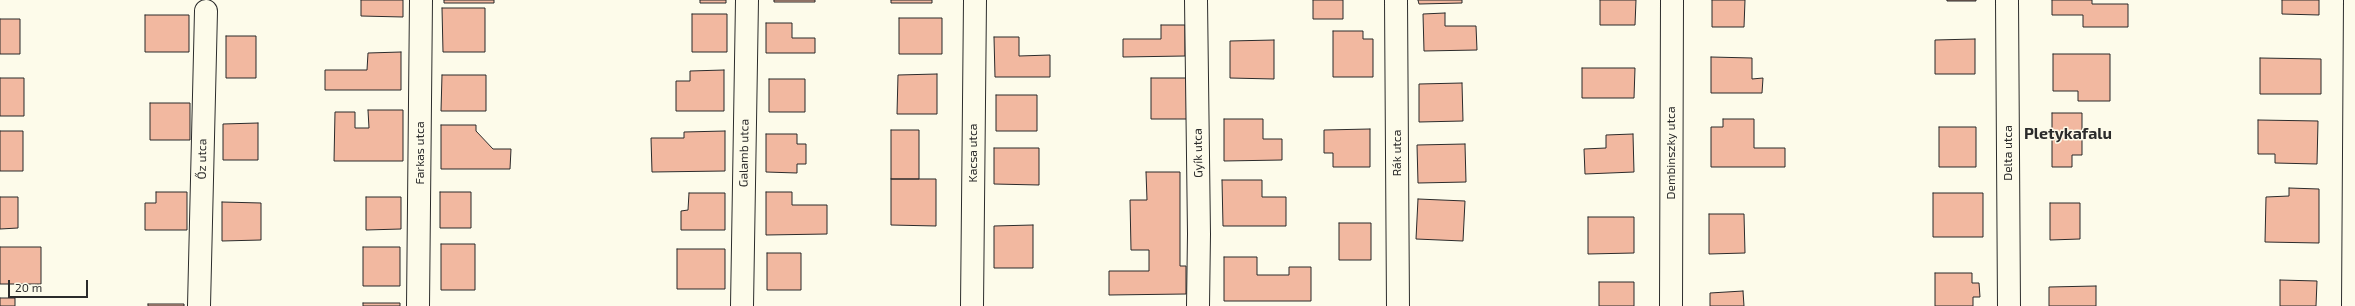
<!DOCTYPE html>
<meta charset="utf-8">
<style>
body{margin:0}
#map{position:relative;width:2355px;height:306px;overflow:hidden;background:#fdfbea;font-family:"Exo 2",sans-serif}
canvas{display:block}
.scale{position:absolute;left:8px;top:280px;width:80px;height:18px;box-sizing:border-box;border:2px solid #2b2b2b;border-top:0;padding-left:5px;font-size:12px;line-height:14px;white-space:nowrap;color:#2b2b2b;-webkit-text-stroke:3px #fdfbea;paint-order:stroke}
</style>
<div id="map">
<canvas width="2355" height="306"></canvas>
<div class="scale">20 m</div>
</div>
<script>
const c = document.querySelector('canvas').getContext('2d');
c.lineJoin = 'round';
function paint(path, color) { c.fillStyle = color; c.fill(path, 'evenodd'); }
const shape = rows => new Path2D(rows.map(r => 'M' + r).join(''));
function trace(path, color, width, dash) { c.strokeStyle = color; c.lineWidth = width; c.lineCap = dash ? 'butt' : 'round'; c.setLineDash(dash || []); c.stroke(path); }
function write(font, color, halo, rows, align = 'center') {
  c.font = font + ' "Exo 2",sans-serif'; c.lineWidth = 3; c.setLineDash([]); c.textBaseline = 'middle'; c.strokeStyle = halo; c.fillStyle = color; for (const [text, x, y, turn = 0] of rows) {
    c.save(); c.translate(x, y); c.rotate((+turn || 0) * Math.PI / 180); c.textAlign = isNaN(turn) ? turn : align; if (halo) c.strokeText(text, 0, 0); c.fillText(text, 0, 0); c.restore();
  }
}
const building = shape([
 [361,0,403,0,403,17,361,16,361,0],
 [444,0,494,0,494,3,444,3,444,0],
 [700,0,726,0,726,3,700,3,700,0],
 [774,0,815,0,815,2,774,2,774,0],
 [891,0,932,0,932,3,891,3,891,0],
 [1313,0,1343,0,1343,19,1313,19,1313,0],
 [1418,0,1462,0,1462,3,1419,4,1418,0],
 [1600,0,1636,0,1635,25,1600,25,1600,0],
 [1712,0,1745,0,1744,27,1712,27,1712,0],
 [1947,0,1976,0,1976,1,1947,1,1947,0],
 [2052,0,2092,0,2092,4,2128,4,2128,27,2083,27,2083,15,2052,15,2052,0],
 [2282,0,2319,0,2319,15,2282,14,2282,0],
 [442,8,485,8,485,52,443,52,442,8],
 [1445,13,1445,26,1476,26,1477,50,1424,51,1423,14,1445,13],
 [692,14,727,14,727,52,692,52,692,14],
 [145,15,189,15,189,52,145,52,145,15],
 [899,18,942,18,942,54,899,54,899,18],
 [0,19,20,19,20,54,0,54,0,19],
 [766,23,792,23,792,38,815,38,815,53,766,53,766,23],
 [1161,25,1185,25,1185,56,1123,57,1123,39,1161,39,1161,25],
 [1333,31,1363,31,1363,39,1373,39,1373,77,1333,77,1333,31],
 [226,36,256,36,256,78,226,78,226,36],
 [994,37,1019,37,1019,56,1050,55,1050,77,995,77,994,37],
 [1975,39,1975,74,1935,74,1935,40,1975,39],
 [1274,40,1274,79,1230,78,1230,41,1274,40],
 [401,52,401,90,325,90,325,70,367,70,368,53,401,52],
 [2053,54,2110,54,2110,101,2078,101,2078,91,2053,91,2053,54],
 [1711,57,1752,58,1752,79,1763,78,1762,93,1711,93,1711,57],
 [2260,58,2321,59,2321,94,2260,94,2260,58],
 [1582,68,1635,68,1634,98,1582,98,1582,68],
 [724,70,724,111,676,111,676,81,690,81,690,71,724,70],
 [937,74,937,114,897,114,898,75,937,74],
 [442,75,486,75,486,111,441,111,442,75],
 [0,78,24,78,24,116,0,116,0,78],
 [1151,78,1188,78,1188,119,1151,119,1151,78],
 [769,79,805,79,805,112,769,112,769,79],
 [1462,83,1463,121,1419,122,1419,84,1462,83],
 [996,95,1037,95,1037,131,996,131,996,95],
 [150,103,190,103,190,140,150,140,150,103],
 [368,110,403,110,403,161,334,161,335,112,355,112,355,128,369,128,368,110],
 [2052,113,2082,113,2082,155,2072,155,2072,167,2052,167,2052,113],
 [1224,119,1263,119,1263,139,1282,139,1282,160,1224,161,1224,119],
 [1723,119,1754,119,1754,148,1785,148,1785,167,1711,167,1711,127,1723,127,1723,119],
 [2258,120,2318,121,2317,164,2275,163,2275,154,2258,154,2258,120],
 [258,123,258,160,223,160,223,124,258,123],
 [441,125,476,125,476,131,493,149,511,149,510,169,441,169,441,125],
 [1939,127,1976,127,1976,167,1939,167,1939,127],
 [1370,129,1370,167,1333,167,1333,153,1324,153,1324,130,1370,129],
 [891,130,919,130,919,179,891,179,891,130],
 [0,131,23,131,23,171,0,171,0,131],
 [725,131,725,171,652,172,651,138,684,138,684,132,725,131],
 [766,134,797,134,797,144,806,144,806,164,797,164,797,173,766,172,766,134],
 [1633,134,1634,172,1585,174,1584,149,1606,148,1606,135,1633,134],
 [1465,144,1466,182,1418,183,1417,145,1465,144],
 [994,148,1039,148,1039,185,994,184,994,148],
 [1146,172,1180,172,1180,266,1186,266,1186,294,1109,295,1109,271,1149,271,1149,250,1131,250,1130,200,1147,200,1146,172],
 [891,179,936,179,936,226,891,225,891,179],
 [1222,180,1262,180,1262,197,1286,197,1286,226,1223,226,1222,180],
 [2289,188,2319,189,2319,243,2265,242,2266,197,2289,196,2289,188],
 [156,192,187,192,187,230,145,230,145,203,156,203,156,192],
 [440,192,471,192,471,228,440,228,440,192],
 [766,192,792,192,792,205,827,205,827,234,766,235,766,192],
 [689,193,725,193,725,230,681,230,681,211,688,210,689,193],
 [1933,193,1983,193,1983,237,1933,237,1933,193],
 [0,197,18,197,18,228,0,229,0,197],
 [366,197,401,197,401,229,366,230,366,197],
 [1418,199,1465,201,1463,241,1416,239,1418,199],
 [222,202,261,203,261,240,222,241,222,202],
 [2050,203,2080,203,2080,239,2050,240,2050,203],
 [1709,214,1744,214,1745,253,1709,254,1709,214],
 [1588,217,1634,217,1634,253,1588,254,1588,217],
 [1339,223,1371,223,1371,260,1339,260,1339,223],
 [1033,225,1033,268,994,268,994,226,1033,225],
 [441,244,475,244,475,290,441,290,441,244],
 [0,247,41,247,41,284,0,284,0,247],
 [363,247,400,247,400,286,363,286,363,247],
 [677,249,725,249,725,289,677,289,677,249],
 [767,253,801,253,801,290,767,290,767,253],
 [1224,257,1257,257,1257,275,1289,275,1289,267,1311,267,1311,301,1224,301,1224,257],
 [1935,273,1972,273,1972,283,1979,283,1980,297,1973,297,1973,306,1935,306,1935,273],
 [2280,280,2317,281,2316,306,2280,306,2280,280],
 [1599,282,1634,282,1634,306,1599,306,1599,282],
 [2096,286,2096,306,2049,306,2049,287,2096,286],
 [1743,291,1744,306,1710,306,1710,293,1743,291],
 [0,298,15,298,15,306,0,306,0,298],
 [363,303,400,303,400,306,363,306,363,303],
 [148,304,184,304,184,306,148,306,148,304]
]);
paint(building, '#f2b8a0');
trace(building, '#2b2b2b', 1);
const minor = shape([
 [1196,0,1199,234,1198,306],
 [1396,0,1398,306],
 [2007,0,2009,306],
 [199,306,206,11],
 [418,306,421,0],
 [742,306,747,0],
 [972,306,975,0],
 [1671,306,1672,0],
 [2353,306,2355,0]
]);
trace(minor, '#2b2b2b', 24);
trace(minor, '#fdfbea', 22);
write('12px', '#2b2b2b', '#fdfbea', [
 ["Farkas utca",420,153,-90],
 ["Galamb utca",744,153,-89],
 ["Kacsa utca",973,153,-90],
 ["Gyík utca",1198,153,-91],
 ["Rák utca",1397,153,-90],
 ["Dembinszky utca",1671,153,-90],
 ["Delta utca",2008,153,-90],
 ["Őz utca",202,159,-89]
]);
write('bold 16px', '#2b2b2b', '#fdfbea', [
 ["Pletykafalu",2068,134]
]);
</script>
